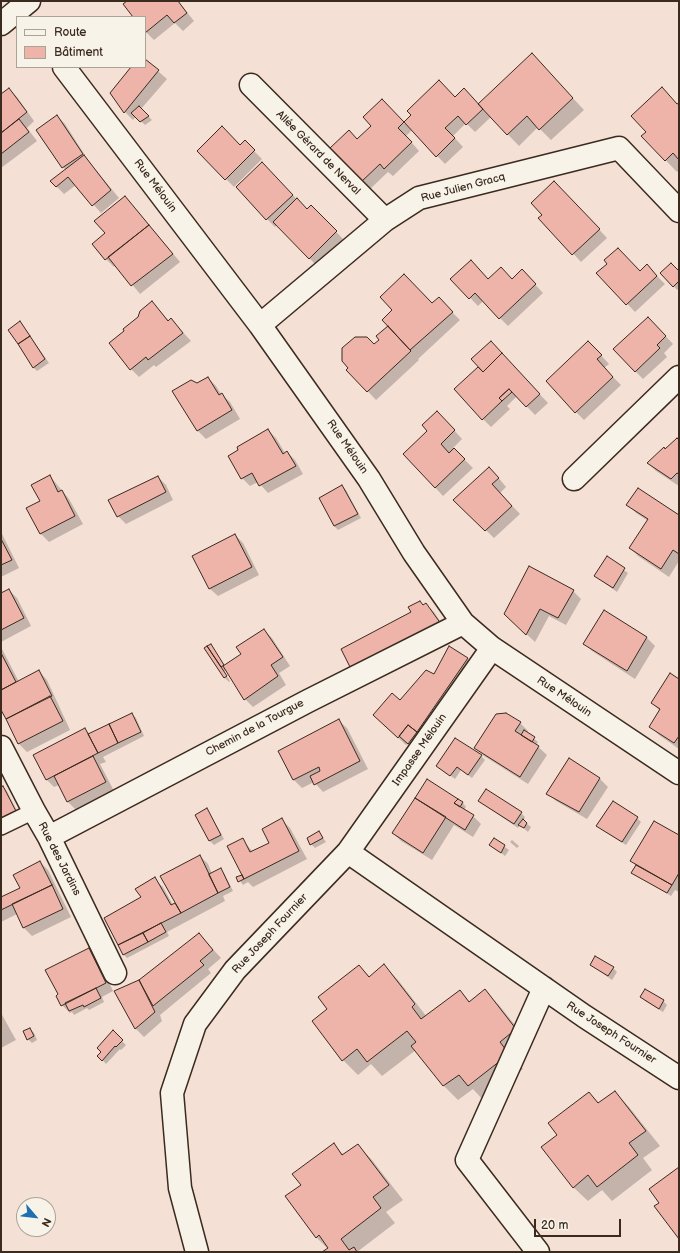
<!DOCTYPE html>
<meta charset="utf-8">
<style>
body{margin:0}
#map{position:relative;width:680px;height:1253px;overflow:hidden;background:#f4e0d5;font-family:"Balsamiq Sans",sans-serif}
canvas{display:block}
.frame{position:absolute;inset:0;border:2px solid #3b2a1e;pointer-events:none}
.legend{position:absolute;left:16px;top:16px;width:130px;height:52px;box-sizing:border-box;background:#f7f3e8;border:1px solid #aca397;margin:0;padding:5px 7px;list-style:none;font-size:12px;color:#3b2a1e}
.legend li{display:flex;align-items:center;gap:8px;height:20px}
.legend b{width:20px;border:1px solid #aca397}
.north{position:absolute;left:16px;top:1197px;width:40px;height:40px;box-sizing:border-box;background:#f7f3e8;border:1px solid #aca397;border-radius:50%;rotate:118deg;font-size:11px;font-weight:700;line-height:16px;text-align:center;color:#3b2a1e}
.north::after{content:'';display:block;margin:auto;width:14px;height:18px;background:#1f6fb2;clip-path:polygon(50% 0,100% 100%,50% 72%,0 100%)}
.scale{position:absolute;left:534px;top:1219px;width:87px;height:18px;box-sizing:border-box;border:2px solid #3b2a1e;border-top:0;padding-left:5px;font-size:12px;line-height:14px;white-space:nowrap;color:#3b2a1e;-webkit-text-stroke:3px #f7f3e8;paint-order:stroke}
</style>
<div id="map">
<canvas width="680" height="1253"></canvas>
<div class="frame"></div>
<ul class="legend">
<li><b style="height:5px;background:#f7f3e8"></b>Route</li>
<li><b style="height:11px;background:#eeb4aa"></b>Bâtiment</li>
</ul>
<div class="north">N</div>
<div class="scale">20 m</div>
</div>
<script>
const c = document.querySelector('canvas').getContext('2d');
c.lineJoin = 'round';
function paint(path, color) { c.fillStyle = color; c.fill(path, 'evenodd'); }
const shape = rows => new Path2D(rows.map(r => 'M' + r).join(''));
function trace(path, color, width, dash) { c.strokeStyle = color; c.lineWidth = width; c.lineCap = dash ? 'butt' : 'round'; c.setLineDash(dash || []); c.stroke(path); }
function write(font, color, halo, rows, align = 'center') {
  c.font = font + ' "Balsamiq Sans",sans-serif'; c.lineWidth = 3; c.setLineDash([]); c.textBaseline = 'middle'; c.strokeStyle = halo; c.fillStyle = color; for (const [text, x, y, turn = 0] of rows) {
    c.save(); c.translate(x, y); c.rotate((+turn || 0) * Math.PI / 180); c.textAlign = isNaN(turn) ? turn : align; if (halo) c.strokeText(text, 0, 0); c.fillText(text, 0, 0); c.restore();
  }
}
paint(shape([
 [128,1,178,1,194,21,183,31,175,23,154,40,145,31,145,17,134,17],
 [145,60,167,79,141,109,152,120,145,125,136,116,133,120,125,112,132,67,145,67],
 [543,66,584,110,551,140,538,127,519,146,491,117,475,132,466,123,453,136,463,147,445,164,412,130,406,136,419,151,393,176,388,172,369,190,361,182,357,140,390,109,404,124,412,115,455,98,478,105],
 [662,88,679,106,679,170,677,172,642,136,647,132],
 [9,89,17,97,34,121,27,128,37,141,1,168,1,95],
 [57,116,65,124,90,163,119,198,101,213,76,185,64,194,56,186,66,170,63,167],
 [245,142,262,159,234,187,198,151,240,146],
 [270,171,307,210,311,206,344,240,317,266,277,225,275,227,267,219],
 [562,190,607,238,581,262,540,218],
 [133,206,180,262,140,294,116,265,114,267,106,259,106,233],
 [640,272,655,274,665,284,635,312,598,273],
 [679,272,679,288,677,290,662,273],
 [452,279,489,281,530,279,543,293,508,326,483,301,478,306],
 [152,302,169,321,171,320,179,328,191,341,156,367,154,365,139,377,131,369,126,331],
 [433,305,447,307,460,320,418,359,419,360,376,400,348,370,381,340,389,326,394,310],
 [20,322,49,363,37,371,33,367],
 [656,326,673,344,664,353,667,357,643,379,635,371],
 [596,350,609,364,604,368,621,385,584,420,576,412],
 [510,363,548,403,535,415,517,396,507,406,510,409,491,427,483,419,485,376],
 [208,378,216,386,221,394,230,402,240,419,206,439,198,431,174,391,197,384],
 [445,420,462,439,453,448,473,468,443,496,404,454],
 [268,430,276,438,285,453,287,452,295,460,303,474,268,493,258,482,250,486,242,478],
 [679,441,679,486,656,471,648,463],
 [50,476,69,499,83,524,49,542,41,534,28,508,41,501],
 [497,476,506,487,500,493,520,514,494,538,455,500],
 [158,477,166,485,173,500,126,524,118,516],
 [342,486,346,490,361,518,338,530,334,526],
 [628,505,679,516,679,561,669,577,638,556,630,548,648,521,636,513],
 [1,532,19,568,1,577],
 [235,535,243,543,259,575,218,596,209,588],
 [608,558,628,573,617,592,595,576],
 [9,590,17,598,31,626,1,642,1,594],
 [573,591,581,599,566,625,549,616,535,642,505,614],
 [426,604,434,612,448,633,412,612],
 [604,611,647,638,655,646,635,679,592,651,584,643],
 [264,630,272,638,290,666,279,673,286,685,253,707,245,699,226,670,224,672,230,681,229,682,225,678,205,648,211,646,225,666,242,655],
 [1,647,19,682,39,671,47,680,70,730,27,752,19,744,1,709],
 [450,648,468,659,476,667,412,748,407,744,406,745,382,723,400,702,434,675],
 [679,680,679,749,659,735,651,727,660,711,652,703],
 [132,714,136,718,144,736,103,757,106,762,100,764,114,791,76,810,68,802,59,785,54,787,46,779,85,729,90,734],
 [338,720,347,728,368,769,323,792,314,782,302,788,293,779],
 [520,723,528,731,527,733,538,742,536,745,547,755,528,784,484,756,476,748],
 [481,756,485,760,472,778,461,770,455,779,437,766],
 [570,760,600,779,608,787,587,819,556,801,548,793],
 [428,780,463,803,466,807,464,810,473,816,481,824,473,837,454,825,432,860,401,841,393,833],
 [3,787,7,791,21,819,1,788],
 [486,790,521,813,525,817,523,821,531,827,528,832,520,825,518,828,483,804],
 [206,810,210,814,224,839,214,845,210,841,196,815],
 [637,818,641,822,626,845,602,830,598,826],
 [282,820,290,828,307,859,253,887,248,882,243,885,238,878,243,875,242,839,252,851,271,843],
 [319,832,326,842,315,848,311,844],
 [679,837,679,892,675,890,671,896,637,876,633,872,636,866,632,861],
 [494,839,509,850,505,856,491,845],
 [512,840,519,846,517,848,510,842],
 [200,856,208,864,212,874,220,870,224,873,233,891,223,896,225,901,167,932,169,936,127,958,123,954,106,918,142,898,154,879,163,887,173,905,176,903],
 [40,862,48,870,71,917,32,936,24,928,17,914,1,922,1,898,21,888],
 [199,934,221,958,208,969,211,973,160,1015,162,1021,144,1037,136,1029,116,991,139,981],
 [88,949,97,957,113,991,102,997,104,1002,89,1010,87,1008,74,1015,72,1012,70,1013,62,1005],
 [591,965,613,968,617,972,612,980],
 [359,966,370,977,384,966,398,980,427,1017,460,991,470,1002,485,991,499,1005,530,1044,514,1057,523,1069,483,1100,473,1089,458,1100,444,1086,416,1050,382,1076,371,1064,358,1075,343,1060,313,1021,329,1009],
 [641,997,663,1001,667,1005,663,1012,645,1001],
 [1,1013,16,1040,1,1048],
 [30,1029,34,1033,37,1040,32,1043,28,1039],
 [113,1032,126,1045,121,1050,120,1049,106,1064,99,1056],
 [615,1092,629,1107,660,1146,643,1158,652,1170,612,1201,602,1190,588,1201,573,1187,558,1135,589,1093,599,1103],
 [333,1145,344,1155,358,1145,372,1160,403,1200,386,1212,395,1223,357,1252,324,1252,328,1249,317,1238,287,1196,302,1185]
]), '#0003');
const building = shape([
 [127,1,178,1,187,13,174,23,167,15,145,33,145,17,133,17,123,4,127,1],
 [532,53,573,98,539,130,527,116,507,135,478,104,532,53],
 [145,59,159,70,124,113,110,93,131,67,145,67,145,59],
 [439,80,455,97,464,88,483,109,466,125,458,116,445,128,455,138,436,157,404,122,411,115,407,111,439,80],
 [662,87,677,104,679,103,679,160,673,153,665,161,641,136,646,132,631,116,662,87],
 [9,88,27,112,1,133,1,94,9,88],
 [382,99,404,122,398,128,412,142,384,169,380,164,360,183,329,149,349,130,357,139,371,126,363,117,382,99],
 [139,106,149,116,140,122,131,113,139,106],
 [57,115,83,154,62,168,36,130,57,115],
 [19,119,29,132,1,154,1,133,19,119],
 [222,126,240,145,245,140,255,150,225,180,197,151,222,126],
 [84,155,111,190,92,206,68,177,56,187,50,181,84,155],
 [262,162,293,195,266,220,236,187,262,162],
 [554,181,600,229,572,255,538,218,542,215,531,203,554,181],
 [125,196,149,225,105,260,92,244,105,233,94,221,125,196],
 [297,198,307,209,311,205,337,231,309,259,273,222,297,198],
 [149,225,173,254,131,286,108,257,149,225],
 [618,248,640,271,647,264,657,276,626,305,596,273,607,264,604,260,618,248],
 [471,260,488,279,501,267,512,279,522,269,536,284,499,319,475,293,469,299,450,279,471,260],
 [671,263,679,271,679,281,673,287,660,273,671,263],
 [404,274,432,303,439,297,453,312,410,350,382,320,392,310,380,297,404,274],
 [152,301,168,321,171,318,183,333,148,360,146,357,130,370,109,343,124,331,123,329,138,317,140,311,152,301],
 [648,317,666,336,657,345,660,348,635,372,613,349,648,317],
 [20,321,30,336,18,344,8,330,20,321],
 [388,326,411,351,367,392,346,370,348,368,342,361,342,348,355,337,367,337,374,344,379,340,376,336,388,326],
 [30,336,45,359,33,368,18,344,30,336],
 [491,341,502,353,483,372,471,359,491,341],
 [588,341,602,355,597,359,613,377,575,413,546,381,588,341],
 [502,353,540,394,526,407,509,389,499,398,502,401,482,420,454,389,478,367,483,372,502,353],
 [208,377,219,395,222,393,232,410,197,431,172,391,191,380,197,383,208,377],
 [509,389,512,392,502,401,499,398,509,389],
 [437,411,455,430,441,444,449,453,454,448,465,459,435,488,403,454,427,431,422,425,437,411],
 [268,429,283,454,287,451,296,466,259,486,252,473,241,479,228,456,238,450,237,447,268,429],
 [677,438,679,440,679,474,677,473,671,479,647,463,664,447,665,449,677,438],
 [489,467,499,478,492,484,512,506,485,531,453,500,489,467],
 [50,475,58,492,62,490,75,516,40,534,26,508,40,501,31,485,50,475],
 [158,476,166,492,117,517,108,500,158,476],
 [342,485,358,514,334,526,319,498,342,485],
 [638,488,679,515,679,554,673,550,661,569,629,548,648,519,626,505,638,488],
 [235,534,252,567,209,589,192,556,235,534],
 [1,539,12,560,1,565,1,539],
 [607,556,625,568,613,588,594,576,607,556],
 [529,566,574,590,558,618,540,609,526,635,504,614,529,566],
 [9,589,24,618,1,630,1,593,9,589],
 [420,601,423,605,426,603,441,624,352,671,341,649,411,612,408,607,420,601],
 [604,610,647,637,627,671,583,644,604,610],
 [264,629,283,657,271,665,278,676,244,700,223,666,241,654,236,647,264,629],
 [211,644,224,665,221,667,207,646,211,644],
 [207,646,227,676,224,678,204,648,207,646],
 [449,646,468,658,417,732,408,725,398,738,373,715,392,693,400,700,426,670,434,674,449,646],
 [1,653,16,682,1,690,1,653],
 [39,670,52,696,6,719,1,710,1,690,39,670],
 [670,673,679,679,679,736,674,743,649,727,660,709,651,703,670,673],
 [50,696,63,721,18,744,6,719,50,696],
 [132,713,141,732,118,743,109,724,132,713],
 [506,713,521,722,515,731,539,746,520,777,474,748,496,714,506,713],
 [339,719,360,761,314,785,310,776,320,771,319,767,293,780,278,751,339,719],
 [109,724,118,743,98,753,88,734,109,724],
 [408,725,417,732,408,744,399,736,408,725],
 [85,728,98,753,46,780,33,755,85,728],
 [524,730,535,737,532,742,521,735,524,730],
 [455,738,482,755,468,775,457,767,450,776,436,766,455,738],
 [93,756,106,782,67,802,54,776,93,756],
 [569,758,600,778,579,812,546,794,569,758],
 [427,779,458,799,454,803,474,815,465,830,415,798,427,779],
 [3,786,18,815,1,824,1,787,3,786],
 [486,789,522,812,514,824,478,801,486,789],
 [415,798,446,817,423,853,392,833,415,798],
 [458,799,463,802,460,807,454,803,458,799],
 [613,801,638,817,622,842,596,826,613,801],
 [207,808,221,835,209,841,195,815,207,808],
 [282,818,299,851,244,879,227,846,243,838,250,852,269,843,262,829,282,818],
 [523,819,527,823,524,828,518,825,523,819],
 [654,821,679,835,679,873,672,885,630,861,654,821],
 [319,831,323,838,310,845,307,838,319,831],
 [494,838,505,845,501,853,489,845,494,838],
 [200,855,218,893,181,913,160,876,200,855],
 [40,861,52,885,1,910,1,897,20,888,13,875,40,861],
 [636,865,672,885,667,893,631,873,636,865],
 [221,868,230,887,218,893,209,875,209,874,221,868],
 [242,875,244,879,238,882,236,877,242,875],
 [155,877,171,905,175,903,181,913,118,945,104,918,141,897,135,889,155,877],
 [52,885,63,909,23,928,12,904,52,885],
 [161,923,166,932,148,942,143,933,161,923],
 [143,933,148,942,123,955,118,945,143,933],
 [199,933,213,950,200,961,204,965,153,1006,139,980,199,933],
 [89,948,106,983,61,1006,56,996,58,994,45,970,89,948],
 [595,956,614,967,608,976,590,965,595,956],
 [384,964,415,1004,412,1007,421,1019,460,990,469,1002,485,989,516,1029,500,1042,509,1054,468,1086,459,1075,443,1086,411,1046,416,1042,407,1031,367,1062,357,1049,342,1061,312,1021,327,1009,318,997,359,965,369,977,384,964],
 [139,980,155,1012,135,1029,114,991,139,980],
 [96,988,101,998,84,1007,83,1005,69,1011,65,1003,96,988],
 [645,989,664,1000,659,1009,640,997,645,989],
 [30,1028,34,1036,27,1040,23,1031,30,1028],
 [113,1030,123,1040,116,1047,115,1046,102,1061,97,1056,101,1052,97,1048,113,1030],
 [615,1091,646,1131,629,1143,638,1155,597,1187,588,1175,573,1188,541,1147,557,1135,548,1123,589,1092,598,1103,615,1091],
 [334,1143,342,1155,358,1144,389,1185,373,1197,381,1208,341,1239,349,1250,354,1247,357,1252,322,1252,328,1248,319,1235,316,1238,285,1196,301,1185,292,1174,334,1143],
 [679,1167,679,1239,654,1206,659,1203,649,1189,679,1167]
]);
paint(building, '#eeb4aa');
trace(building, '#3b2a1e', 1);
const service = shape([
 [1,827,34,811]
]);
const minor = shape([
 [1,24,29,1],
 [64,67,260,325,369,479,414,553,463,623,492,648,679,773],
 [251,85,385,220],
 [260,325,385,220,419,198,619,148,679,211],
 [574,479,679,377],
 [1,747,34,811,49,837,115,973],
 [49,837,308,701,463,623],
 [348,852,584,1016,679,1078],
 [197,1252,180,1188,172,1093,195,1024,235,970,348,852,492,648],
 [538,1252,467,1160,544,988]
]);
trace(service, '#3b2a1e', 18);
trace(minor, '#3b2a1e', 25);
trace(service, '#f7f3e8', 15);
trace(minor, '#f7f3e8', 22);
write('11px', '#3b2a1e', '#f7f3e8', [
 ["Allée Gérard de Nerval",318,153,45],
 ["Rue Mélouin",155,186,53],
 ["Rue Julien Gracq",463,188,-15],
 ["Rue Mélouin",347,447,55],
 ["Rue Mélouin",564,697,34],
 ["Chemin de la Tourgue",255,728,-28],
 ["Impasse Mélouin",420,750,-55],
 ["Rue des Jardins",59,859,63],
 ["Rue Joseph Fournier",270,934,-47],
 ["Rue Joseph Fournier",611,1033,33]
]);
</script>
